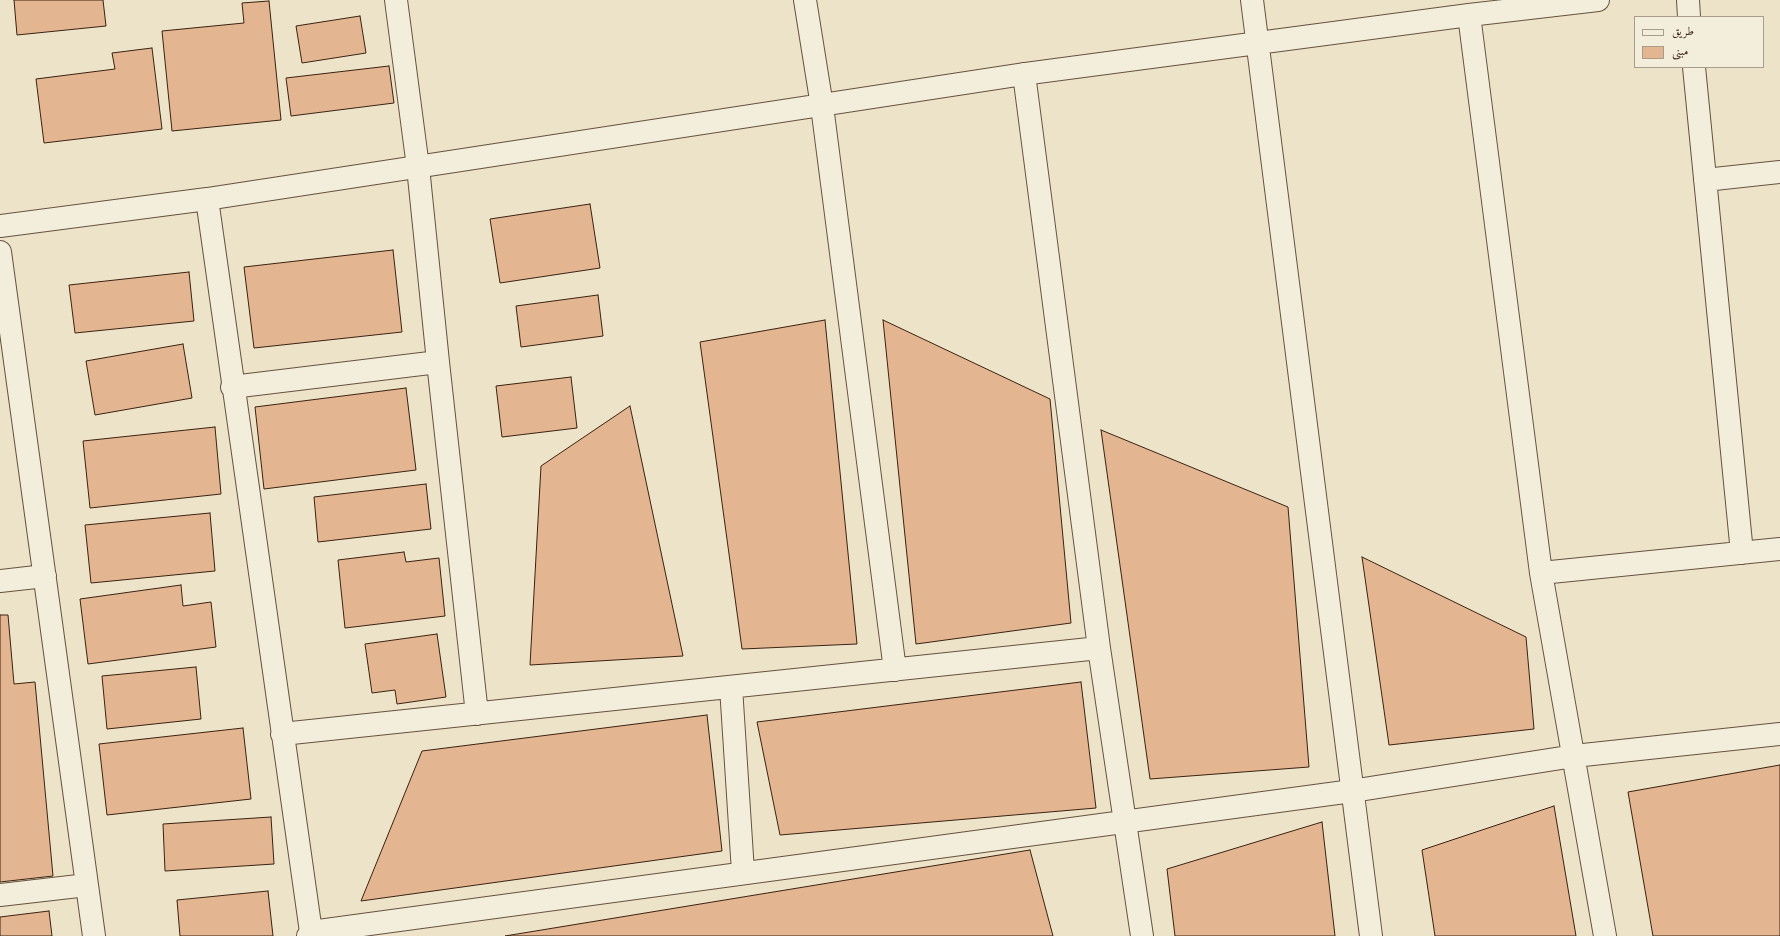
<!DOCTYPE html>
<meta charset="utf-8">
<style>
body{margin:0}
#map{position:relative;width:1780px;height:936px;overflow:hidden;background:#ede3c8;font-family:"Libre Caslon Text",Amiri,serif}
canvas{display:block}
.legend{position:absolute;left:1634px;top:16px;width:130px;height:52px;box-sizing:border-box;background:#f3eddb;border:1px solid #a99c8a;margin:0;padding:5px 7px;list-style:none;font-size:12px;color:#392211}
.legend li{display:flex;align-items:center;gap:8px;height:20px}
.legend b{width:20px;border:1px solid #a99c8a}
</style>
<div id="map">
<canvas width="1780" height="936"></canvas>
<ul class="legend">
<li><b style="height:5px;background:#f3eddb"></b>طريق</li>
<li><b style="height:11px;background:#e4b591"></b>مبنى</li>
</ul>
</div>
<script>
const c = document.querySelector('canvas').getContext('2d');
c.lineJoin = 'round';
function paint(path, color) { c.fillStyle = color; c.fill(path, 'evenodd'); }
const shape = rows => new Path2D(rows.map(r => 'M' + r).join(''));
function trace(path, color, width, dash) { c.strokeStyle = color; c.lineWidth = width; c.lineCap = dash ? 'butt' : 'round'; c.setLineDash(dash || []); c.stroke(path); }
const building = shape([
 [14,0,103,0,106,26,17,35,14,0],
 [269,1,281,120,172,131,162,31,244,23,242,3,269,1],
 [360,16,366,53,302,63,296,26,360,16],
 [152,48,162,129,44,143,36,79,115,69,112,53,152,48],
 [389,66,394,103,291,116,286,78,389,66],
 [590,204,600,268,500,283,490,219,590,204],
 [393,250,402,332,254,348,244,267,393,250],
 [189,272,194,321,75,333,69,285,189,272],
 [598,295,603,336,521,347,516,306,598,295],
 [825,320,857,644,742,649,700,342,825,320],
 [883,320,1050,399,1071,623,916,644,883,320],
 [183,344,192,398,95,415,86,361,183,344],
 [571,377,577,428,502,437,496,386,571,377],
 [406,388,416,470,264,489,255,407,406,388],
 [630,406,683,656,530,665,541,466,630,406],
 [215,427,221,494,90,508,83,441,215,427],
 [1101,430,1288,507,1309,767,1150,779,1101,430],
 [426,484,431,529,318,542,314,497,426,484],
 [210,513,215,571,91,583,85,525,210,513],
 [404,552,406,562,439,558,445,616,345,628,338,560,404,552],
 [1362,557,1526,637,1534,729,1389,745,1362,557],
 [181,585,183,606,211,602,216,647,88,664,80,599,181,585],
 [0,615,8,615,14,684,35,682,53,876,0,882,0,615],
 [437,634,446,697,397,704,395,690,372,693,365,644,437,634],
 [196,667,201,719,107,729,102,676,196,667],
 [1081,682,1096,808,780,835,757,722,1081,682],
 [707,715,722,851,361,901,422,751,707,715],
 [243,728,251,799,107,815,99,744,243,728],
 [1780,765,1780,936,1653,936,1628,792,1780,765],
 [1554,806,1576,936,1435,936,1422,850,1554,806],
 [271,817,274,864,165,871,163,824,271,817],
 [1322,822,1335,936,1175,936,1167,869,1322,822],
 [1030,850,1053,936,505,936,1030,850],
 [268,891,273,936,180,936,177,900,268,891],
 [49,911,52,936,0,936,0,917,49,911]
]);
paint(building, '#e4b591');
trace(building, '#392211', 1);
const minor = shape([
 [396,0,418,167,438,362,477,714],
 [805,0,822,106,895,670],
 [1252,0,1371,936],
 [1688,0,1689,17],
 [1469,15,1541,573,1605,936],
 [1694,67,1742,553],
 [1024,74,1099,648,1142,936],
 [1705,180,1780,172],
 [207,199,311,932,308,936],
 [0,226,207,199,1024,74,1469,15,1598,0],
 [0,252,94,936],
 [232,387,438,362],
 [1541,573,1780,549],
 [0,581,45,576],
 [731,687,743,872],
 [282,734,1099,648],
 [0,895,87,885],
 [311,932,1352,791,1574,756,1780,734]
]);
trace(minor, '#66523f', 24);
trace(minor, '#f3eddb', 22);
</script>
